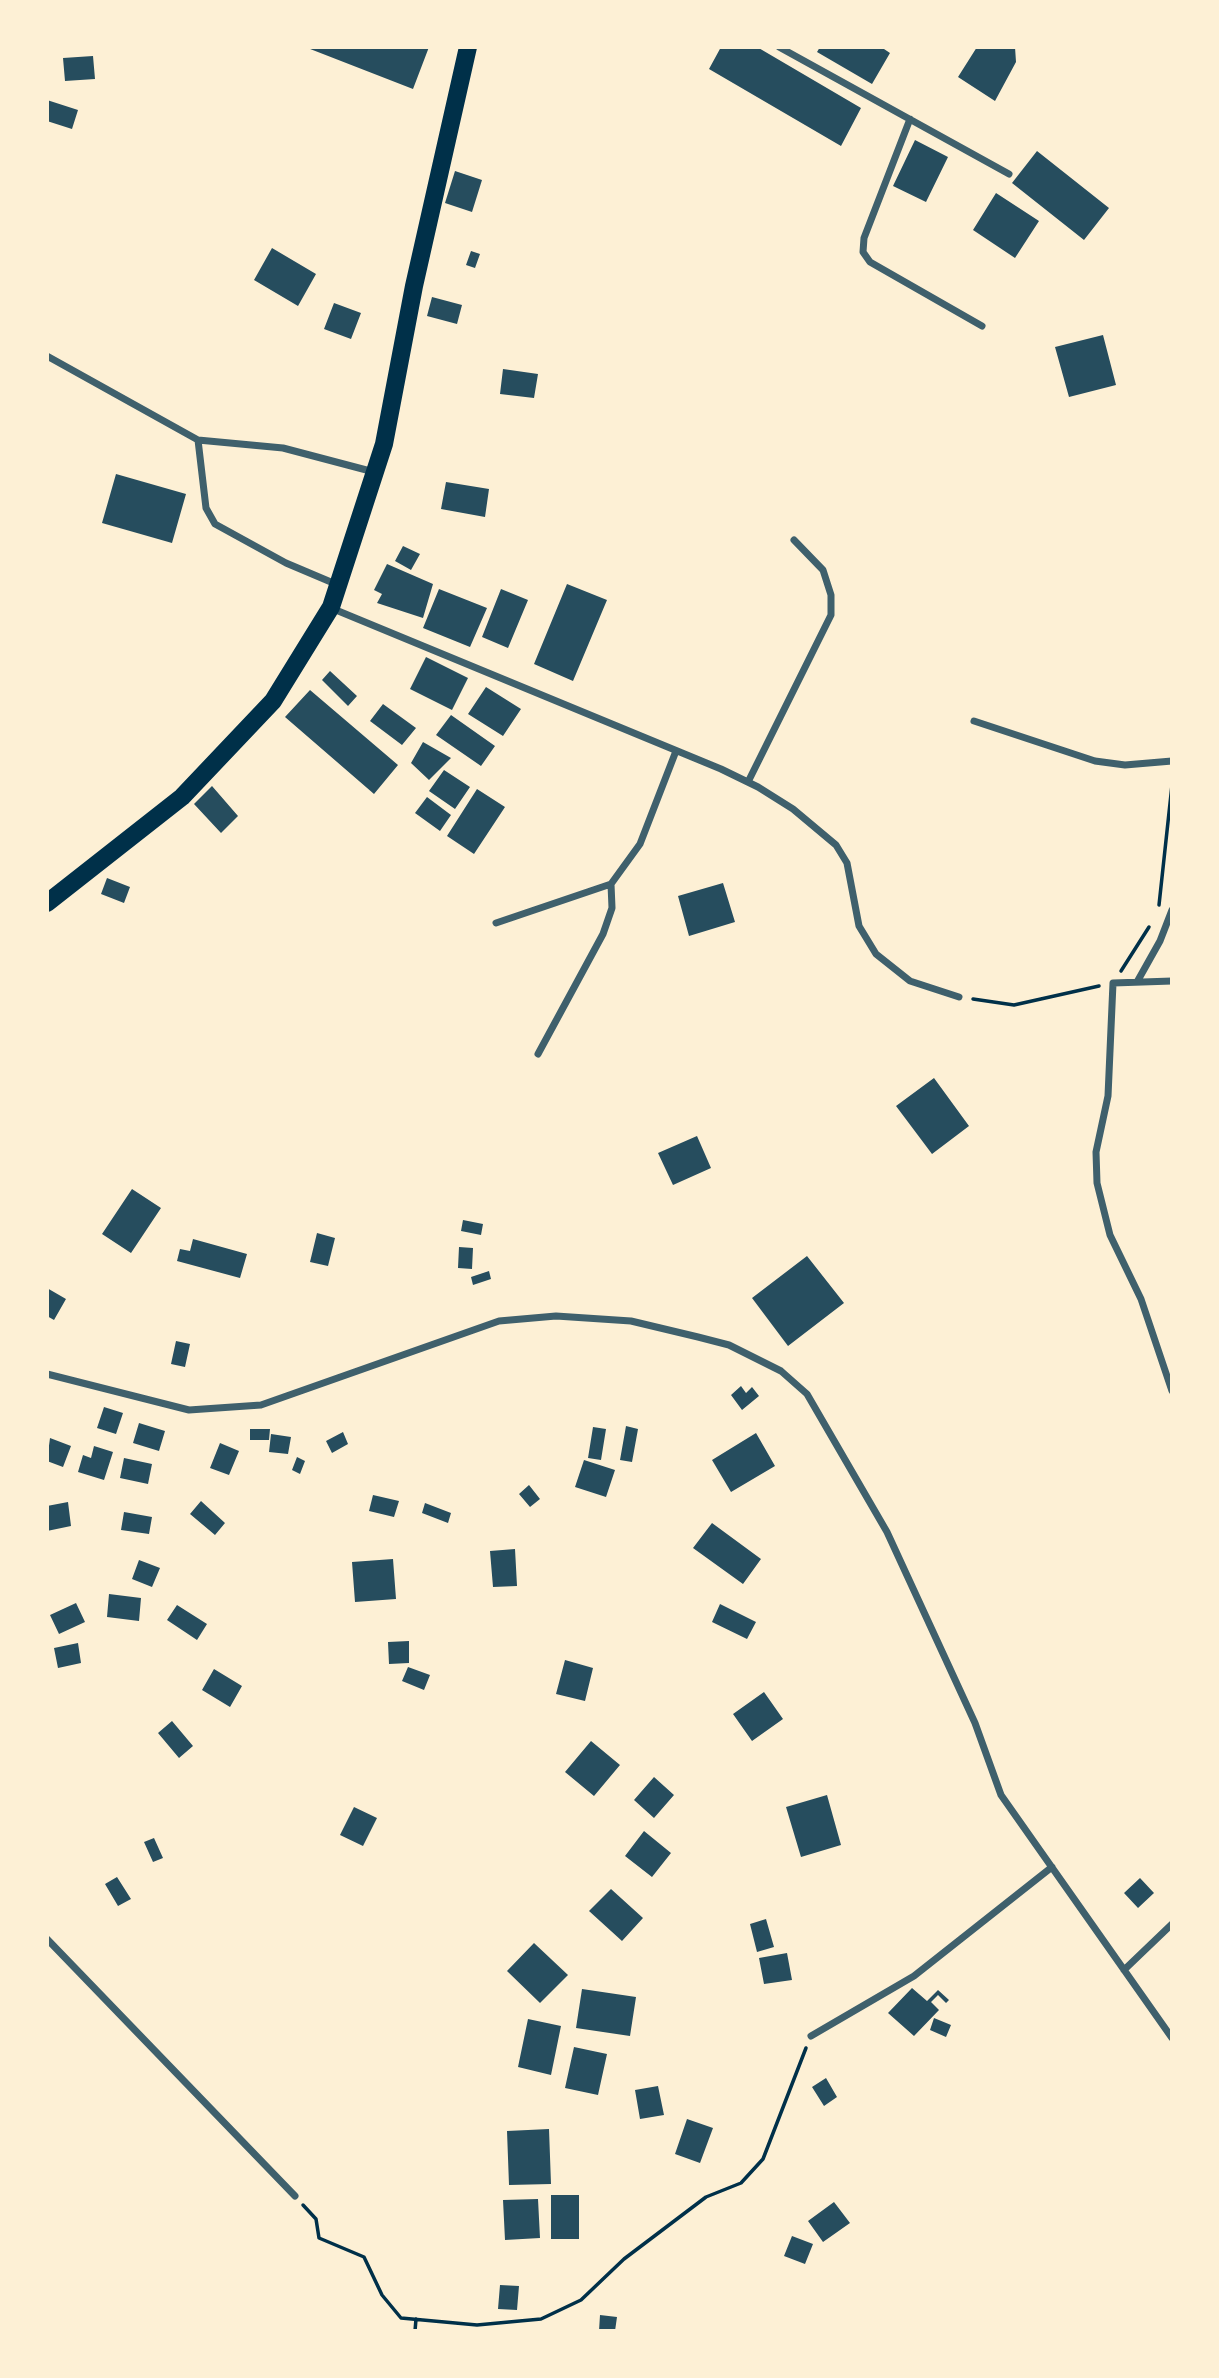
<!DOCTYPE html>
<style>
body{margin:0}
#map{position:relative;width:1219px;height:2378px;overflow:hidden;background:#fdf0d5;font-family:Rubik,sans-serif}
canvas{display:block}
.frame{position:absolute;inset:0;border:49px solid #fdf0d5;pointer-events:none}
</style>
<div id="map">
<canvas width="1219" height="2378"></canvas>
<div class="frame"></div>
</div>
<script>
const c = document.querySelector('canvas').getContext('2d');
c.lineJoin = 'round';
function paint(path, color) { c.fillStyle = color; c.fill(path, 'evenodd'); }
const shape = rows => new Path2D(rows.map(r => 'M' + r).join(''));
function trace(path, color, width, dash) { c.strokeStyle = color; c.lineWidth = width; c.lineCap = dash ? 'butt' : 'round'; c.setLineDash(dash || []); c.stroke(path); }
paint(shape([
 [305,47,429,47,413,89],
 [721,47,757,47,861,108,841,146,709,69],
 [820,47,881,47,890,53,872,84,817,52],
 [977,47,1015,47,1016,62,995,101,958,77],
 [93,56,95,79,65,81,63,58],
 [47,100,78,110,72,129,47,121],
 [915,140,948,157,926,202,893,186],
 [1037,151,1109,208,1084,240,1012,183],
 [455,171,482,180,472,212,445,203],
 [996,193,1039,221,1015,258,973,230],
 [272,248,316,274,298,306,254,280],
 [471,251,480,254,475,268,466,265],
 [432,297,462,305,457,324,427,316],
 [334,303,361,313,351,339,324,329],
 [1103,335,1116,385,1069,397,1055,347],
 [503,369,538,374,534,398,500,394],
 [116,474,186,494,172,543,102,523],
 [446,482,489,489,485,517,441,509],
 [403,546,420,554,411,570,395,561],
 [387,564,433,584,423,618,377,603,382,594,374,590],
 [567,584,607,600,573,681,534,664],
 [439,589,487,608,470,647,423,628],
 [501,589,528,600,508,648,482,637],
 [426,657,468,678,452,710,410,689],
 [330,671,357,696,348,706,322,680],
 [486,687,521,709,503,736,468,714],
 [310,690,398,765,374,794,285,717],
 [383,704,416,728,402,745,370,721],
 [451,715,495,746,481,766,436,735],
 [423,742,451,758,429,780,411,763],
 [444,770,470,787,455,809,429,791],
 [212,786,238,816,221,833,194,804],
 [477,789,505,807,474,854,447,836],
 [427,797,451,815,440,831,415,813],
 [107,878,130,887,124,903,101,894],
 [723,883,735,922,689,936,678,896],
 [934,1078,969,1126,932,1154,896,1106],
 [697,1136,711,1168,673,1185,658,1153],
 [132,1189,161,1208,131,1253,102,1234],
 [463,1220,483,1224,481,1235,461,1231],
 [317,1233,335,1238,328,1266,310,1262],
 [193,1239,247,1254,240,1278,177,1261,180,1249,190,1251],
 [459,1247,473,1248,472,1269,458,1268],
 [807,1256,844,1303,788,1346,752,1298],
 [489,1271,491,1279,473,1285,471,1277],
 [47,1288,66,1299,54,1320,47,1316],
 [176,1341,190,1344,185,1367,171,1364],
 [741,1386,746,1393,752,1387,759,1396,742,1410,731,1395],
 [104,1407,123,1413,116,1434,97,1428],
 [139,1423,165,1431,159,1451,133,1443],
 [626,1426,638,1429,632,1462,620,1460],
 [593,1427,606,1429,601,1460,588,1458],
 [250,1429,270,1429,269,1440,250,1440],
 [343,1432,348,1444,332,1453,326,1441],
 [756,1433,775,1466,731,1492,712,1460],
 [271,1434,291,1437,288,1454,269,1452],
 [50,1438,71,1446,63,1467,47,1461],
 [220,1443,239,1451,229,1475,210,1468],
 [94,1446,113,1452,104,1480,78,1472,83,1455,91,1458],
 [297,1457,305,1461,300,1474,292,1470],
 [124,1458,152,1464,148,1484,120,1478],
 [584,1460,615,1470,606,1497,575,1487],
 [529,1485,540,1499,530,1507,519,1494],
 [373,1495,399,1501,394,1517,369,1511],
 [201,1501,225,1523,215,1535,190,1514],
 [68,1502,71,1526,47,1531,47,1506],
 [425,1503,451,1513,448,1523,422,1513],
 [124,1512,152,1517,149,1534,121,1530],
 [712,1523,761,1559,743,1584,693,1548],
 [515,1549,517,1586,493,1587,490,1551],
 [393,1559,396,1599,355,1602,352,1562],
 [139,1560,160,1568,152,1587,132,1579],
 [109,1594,141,1598,139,1621,107,1617],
 [76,1603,85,1622,59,1634,50,1615],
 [720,1604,756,1622,747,1639,712,1622],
 [177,1605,207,1624,197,1640,167,1620],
 [409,1641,409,1663,389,1664,388,1642],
 [78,1643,81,1663,58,1668,54,1648],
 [565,1660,593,1668,585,1701,556,1694],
 [408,1667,430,1675,424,1690,402,1681],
 [214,1669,242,1686,230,1707,202,1690],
 [764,1692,783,1719,752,1741,733,1714],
 [172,1721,193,1746,179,1758,158,1733],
 [591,1741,620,1765,594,1796,565,1772],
 [654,1777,674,1795,654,1818,634,1800],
 [827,1795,841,1845,801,1857,786,1807],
 [354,1807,377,1818,363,1846,340,1835],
 [644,1831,671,1853,652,1877,625,1856],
 [154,1838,163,1858,153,1862,144,1842],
 [117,1877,131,1899,118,1906,105,1884],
 [1140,1878,1154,1893,1138,1908,1124,1893],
 [611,1889,643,1918,622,1941,589,1911],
 [766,1919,774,1947,757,1952,750,1924],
 [534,1943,568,1975,540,2003,507,1971],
 [787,1953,792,1980,764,1984,759,1958],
 [912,1988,927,2001,938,1990,949,2000,946,2003,938,1995,931,2002,939,2010,914,2036,888,2013],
 [582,1989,636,1997,630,2036,576,2028],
 [934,2018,951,2025,946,2037,930,2030],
 [528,2019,561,2026,551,2075,518,2067],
 [574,2047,607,2054,598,2095,565,2088],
 [826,2078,837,2097,824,2106,812,2087],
 [658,2086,664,2115,640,2119,635,2090],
 [687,2119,713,2128,700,2163,675,2154],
 [549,2129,551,2184,509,2185,507,2131],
 [551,2195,579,2195,579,2239,551,2239],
 [538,2199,540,2238,505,2240,503,2200],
 [834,2202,850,2223,823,2242,808,2221],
 [792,2236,813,2244,805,2264,784,2256],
 [500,2285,519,2286,517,2310,498,2309],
 [600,2315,617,2317,615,2331,599,2331]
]), '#264d5e');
trace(shape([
 [1159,905,1172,785],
 [1121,971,1149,927],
 [973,999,1014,1005,1099,986],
 [303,2205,316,2219,319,2238,364,2257,382,2295,401,2318,477,2325,541,2319,581,2300,624,2259,706,2197,741,2183,763,2159,806,2048],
 [415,2331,416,2319]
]), '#003049', 3.5);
trace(shape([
 [779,47,1009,174],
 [910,119,864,238,863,252,870,262,982,326],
 [47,356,198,440,206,508,215,524,286,563,338,585],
 [198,440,283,448,374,472],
 [331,608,721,769,758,787,793,809,836,845,847,863,859,926,876,954,910,981,959,997],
 [974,721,1095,761,1125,765,1172,761],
 [748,782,831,615,831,595,823,570,794,540],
 [496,923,611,884],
 [1172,981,1113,983,1108,1096,1096,1152,1097,1183,1110,1235,1141,1299,1172,1391],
 [1137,982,1160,941,1172,910],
 [538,1054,603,934,612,908,611,884,640,844,676,751],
 [47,1374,189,1410,261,1405,499,1321,556,1316,631,1321,698,1337,729,1345,781,1371,807,1394,887,1532,975,1723,1001,1795,1172,2038],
 [47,1939,295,2196],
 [1124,1970,1172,1924],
 [811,2036,914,1976,1052,1867]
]), '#3f606c', 7);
trace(shape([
 [47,903,182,797,273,701,331,607,384,444,414,286,468,47]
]), '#003049', 18);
</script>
